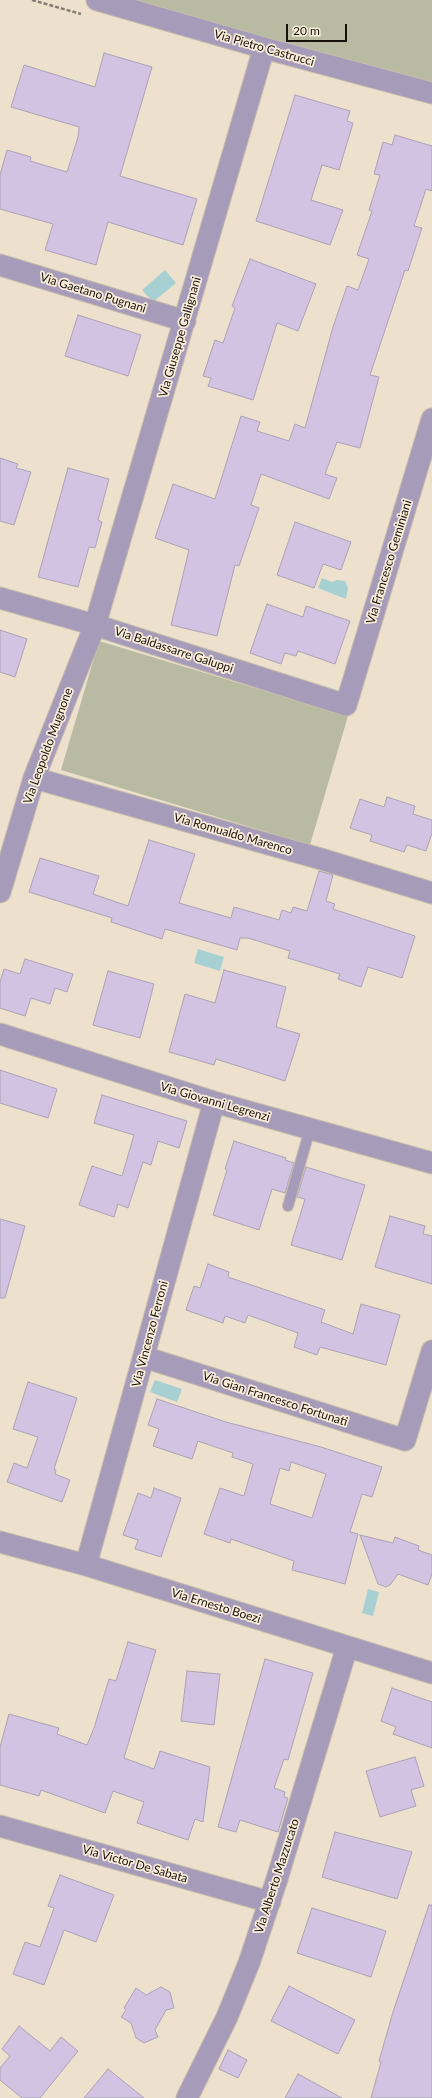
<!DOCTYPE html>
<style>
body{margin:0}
#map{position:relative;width:432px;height:2098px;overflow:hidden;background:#ede1ce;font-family:Lato,sans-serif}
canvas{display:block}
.scale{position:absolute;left:286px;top:24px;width:61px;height:18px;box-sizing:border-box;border:2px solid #15110a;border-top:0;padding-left:5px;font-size:12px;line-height:14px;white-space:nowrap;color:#15110a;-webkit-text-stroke:3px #faeedb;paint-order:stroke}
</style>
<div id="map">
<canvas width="432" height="2098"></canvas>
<div class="scale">20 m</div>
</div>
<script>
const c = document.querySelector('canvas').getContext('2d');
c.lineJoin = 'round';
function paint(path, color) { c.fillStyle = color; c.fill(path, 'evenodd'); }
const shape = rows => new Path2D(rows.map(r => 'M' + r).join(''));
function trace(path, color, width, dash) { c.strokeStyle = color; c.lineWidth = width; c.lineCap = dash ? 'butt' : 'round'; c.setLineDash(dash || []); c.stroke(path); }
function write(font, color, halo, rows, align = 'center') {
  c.font = font + ' Lato,sans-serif'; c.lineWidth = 3.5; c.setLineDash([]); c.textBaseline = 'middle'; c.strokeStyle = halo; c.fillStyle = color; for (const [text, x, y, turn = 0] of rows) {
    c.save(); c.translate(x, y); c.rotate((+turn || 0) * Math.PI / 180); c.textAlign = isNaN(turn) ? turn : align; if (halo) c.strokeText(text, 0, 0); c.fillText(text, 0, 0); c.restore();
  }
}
paint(shape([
 [98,0,432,0,432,93],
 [99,641,348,716,310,845,61,770]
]), '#b8bba2');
paint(shape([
 [165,270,176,283,153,302,142,290],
 [322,578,332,582,337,580,345,581,348,588,346,599,318,588],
 [198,949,224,957,220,971,194,963],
 [155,1380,182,1389,177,1402,150,1392],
 [368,1589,379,1592,373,1616,362,1613]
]), '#a7d0d2');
const building = shape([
 [104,53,152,67,120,176,197,199,183,245,108,222,96,265,45,250,53,224,0,209,0,175,7,150,31,157,30,161,67,172,78,137,79,127,11,107,24,65,95,87,104,53],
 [295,95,350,111,347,121,353,123,339,170,322,165,311,200,343,210,330,245,256,221,295,95],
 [395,135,432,146,432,191,426,189,414,226,422,228,408,271,405,270,370,375,379,377,360,448,337,442,325,474,337,478,329,499,261,474,251,505,259,508,239,566,235,565,217,636,171,625,189,550,155,538,173,484,215,499,241,416,260,422,257,431,289,441,295,424,305,428,333,327,347,286,358,290,369,259,357,255,372,211,369,210,380,175,374,174,383,142,392,145,395,135],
 [250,259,316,284,298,331,277,323,253,400,208,386,211,378,203,376,215,340,223,343,235,308,232,306,250,259],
 [78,315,141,335,128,376,65,356,78,315],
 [0,458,18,464,16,468,31,472,14,525,0,521,0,458],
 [68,468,109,479,98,520,102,522,95,548,89,547,78,587,38,577,68,468],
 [295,522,351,542,341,570,323,564,314,588,277,575,295,522],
 [267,604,303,617,306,606,350,621,335,664,298,651,296,656,285,653,281,664,250,653,267,604],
 [0,630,27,639,15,677,0,672,0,630],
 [387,797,415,806,413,814,432,820,432,833,426,851,407,845,404,852,370,841,372,835,350,828,360,799,384,807,387,797],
 [149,840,195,854,179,903,231,918,234,907,279,920,282,910,291,913,293,907,307,911,319,871,333,875,326,901,335,904,333,909,415,936,402,978,368,967,361,987,338,979,340,974,288,958,290,951,248,938,240,938,237,950,165,929,162,939,111,922,112,918,29,892,40,858,99,876,93,894,128,906,149,840],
 [25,959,73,974,67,992,55,988,50,1004,31,998,25,1016,0,1008,0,982,4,969,20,974,25,959],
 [224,970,286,987,276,1027,300,1034,285,1081,216,1059,214,1065,169,1052,185,994,215,1003,224,970],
 [108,971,154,984,140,1038,93,1025,108,971],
 [0,1070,57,1089,48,1118,0,1103,0,1070],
 [102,1095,187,1121,179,1148,158,1141,151,1165,143,1162,128,1208,118,1204,114,1217,79,1205,92,1166,122,1176,134,1135,94,1123,102,1095],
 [234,1141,286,1158,285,1160,294,1163,285,1193,272,1189,259,1230,213,1215,227,1170,225,1169,234,1141],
 [306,1167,365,1185,342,1260,291,1245,305,1199,297,1197,306,1167],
 [390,1216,425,1226,423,1234,432,1236,432,1284,375,1267,390,1216],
 [0,1219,25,1226,5,1298,0,1298,0,1219],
 [208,1264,229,1272,228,1277,325,1310,321,1322,353,1334,361,1304,400,1315,386,1365,320,1347,317,1355,294,1347,298,1333,248,1315,245,1323,225,1316,223,1323,186,1310,194,1286,200,1288,208,1264],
 [28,1382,77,1398,54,1469,56,1470,55,1474,70,1480,62,1502,7,1482,14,1463,27,1468,38,1437,13,1429,28,1382],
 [157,1399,226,1422,321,1447,382,1467,372,1497,362,1494,350,1532,358,1534,345,1584,292,1570,294,1561,231,1539,230,1543,204,1534,220,1488,244,1496,253,1464,232,1457,233,1453,198,1441,192,1459,153,1446,159,1429,148,1425,157,1399],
 [291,1462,326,1474,312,1518,270,1504,280,1468,289,1471,291,1462],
 [154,1488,181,1498,161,1557,135,1549,138,1540,123,1535,138,1493,151,1498,154,1488],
 [360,1535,393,1543,395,1537,419,1546,418,1550,432,1555,432,1574,428,1585,398,1574,390,1585,386,1587,378,1584,360,1535],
 [128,1642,156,1650,124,1758,154,1769,160,1751,210,1767,203,1822,195,1819,188,1840,137,1823,144,1802,113,1791,105,1813,41,1790,39,1796,0,1785,0,1747,9,1714,59,1728,57,1734,87,1745,94,1728,109,1679,116,1681,128,1642],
 [265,1659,313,1673,288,1760,284,1759,274,1788,285,1792,284,1797,288,1798,278,1832,240,1820,236,1832,218,1827,265,1659],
 [187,1671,220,1674,214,1725,181,1721,187,1671],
 [392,1688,432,1702,432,1748,393,1734,396,1727,381,1721,392,1688],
 [415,1757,424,1786,411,1790,416,1806,380,1817,366,1771,415,1757],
 [335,1832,412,1852,397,1899,322,1877,335,1832],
 [60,1875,114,1895,96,1942,64,1930,44,1985,13,1974,25,1942,40,1947,54,1908,48,1906,60,1875],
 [429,1905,432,1905,432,2098,371,2098,381,2062,379,2061,393,2012,429,1905],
 [312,1908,386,1931,371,1977,297,1953,312,1908],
 [289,1986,355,2020,338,2054,271,2021,289,1986],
 [161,1987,170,1992,174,2008,166,2010,155,2030,158,2037,144,2043,136,2038,131,2023,121,2017,126,2010,124,2008,136,1988,146,1995,161,1987],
 [19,2026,50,2051,61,2037,78,2051,40,2098,22,2098,0,2080,0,2068,10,2056,2,2049,19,2026],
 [228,2050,247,2060,238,2078,219,2069,228,2050],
 [108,2069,144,2098,84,2098,108,2069],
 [298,2074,342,2098,285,2098,298,2074]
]);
paint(building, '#d1c3e1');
trace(building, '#aba2b5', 1);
const lane = shape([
 [288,1206,310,1129]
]);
const street = shape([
 [97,0,264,48,432,93],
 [0,265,185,321],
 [0,598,95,625,346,705,432,419],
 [34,778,321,859,432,893],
 [0,892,34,778,95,625,264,48],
 [0,1034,214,1102,432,1163],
 [144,1357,405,1440,432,1351],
 [0,1542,86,1565,432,1673],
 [86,1565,214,1102],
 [0,1826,270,1902],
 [187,2098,227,2017,249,1963,277,1879,347,1647]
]);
trace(lane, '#c6bcab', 12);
trace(street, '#c6bcab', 23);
trace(shape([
 [32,0,81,14]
]), '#857d6f', 2.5, [4, 2]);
trace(lane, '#a79bba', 10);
trace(street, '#a79bba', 21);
write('12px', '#15110a', '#faeedb', [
 ["Via Pietro Castrucci",264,48,16],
 ["Via Gaetano Pugnani",93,293,17],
 ["Via Giuseppe Gallignani",180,337,-74],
 ["Via Francesco Geminiani",389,562,-73],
 ["Via Baldassarre Galuppi",174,650,18],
 ["Via Leopoldo Mugnone",48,746,-70],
 ["Via Romualdo Marenco",233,834,16],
 ["Via Giovanni Legrenzi",215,1102,16],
 ["Via Vincenzo Ferroni",150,1334,-75],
 ["Via Gian Francesco Fortunati",275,1399,18],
 ["Via Ernesto Boezi",216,1606,17],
 ["Via Victor De Sabata",135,1864,16],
 ["Via Alberto Mazzucato",277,1876,-72]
]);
</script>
